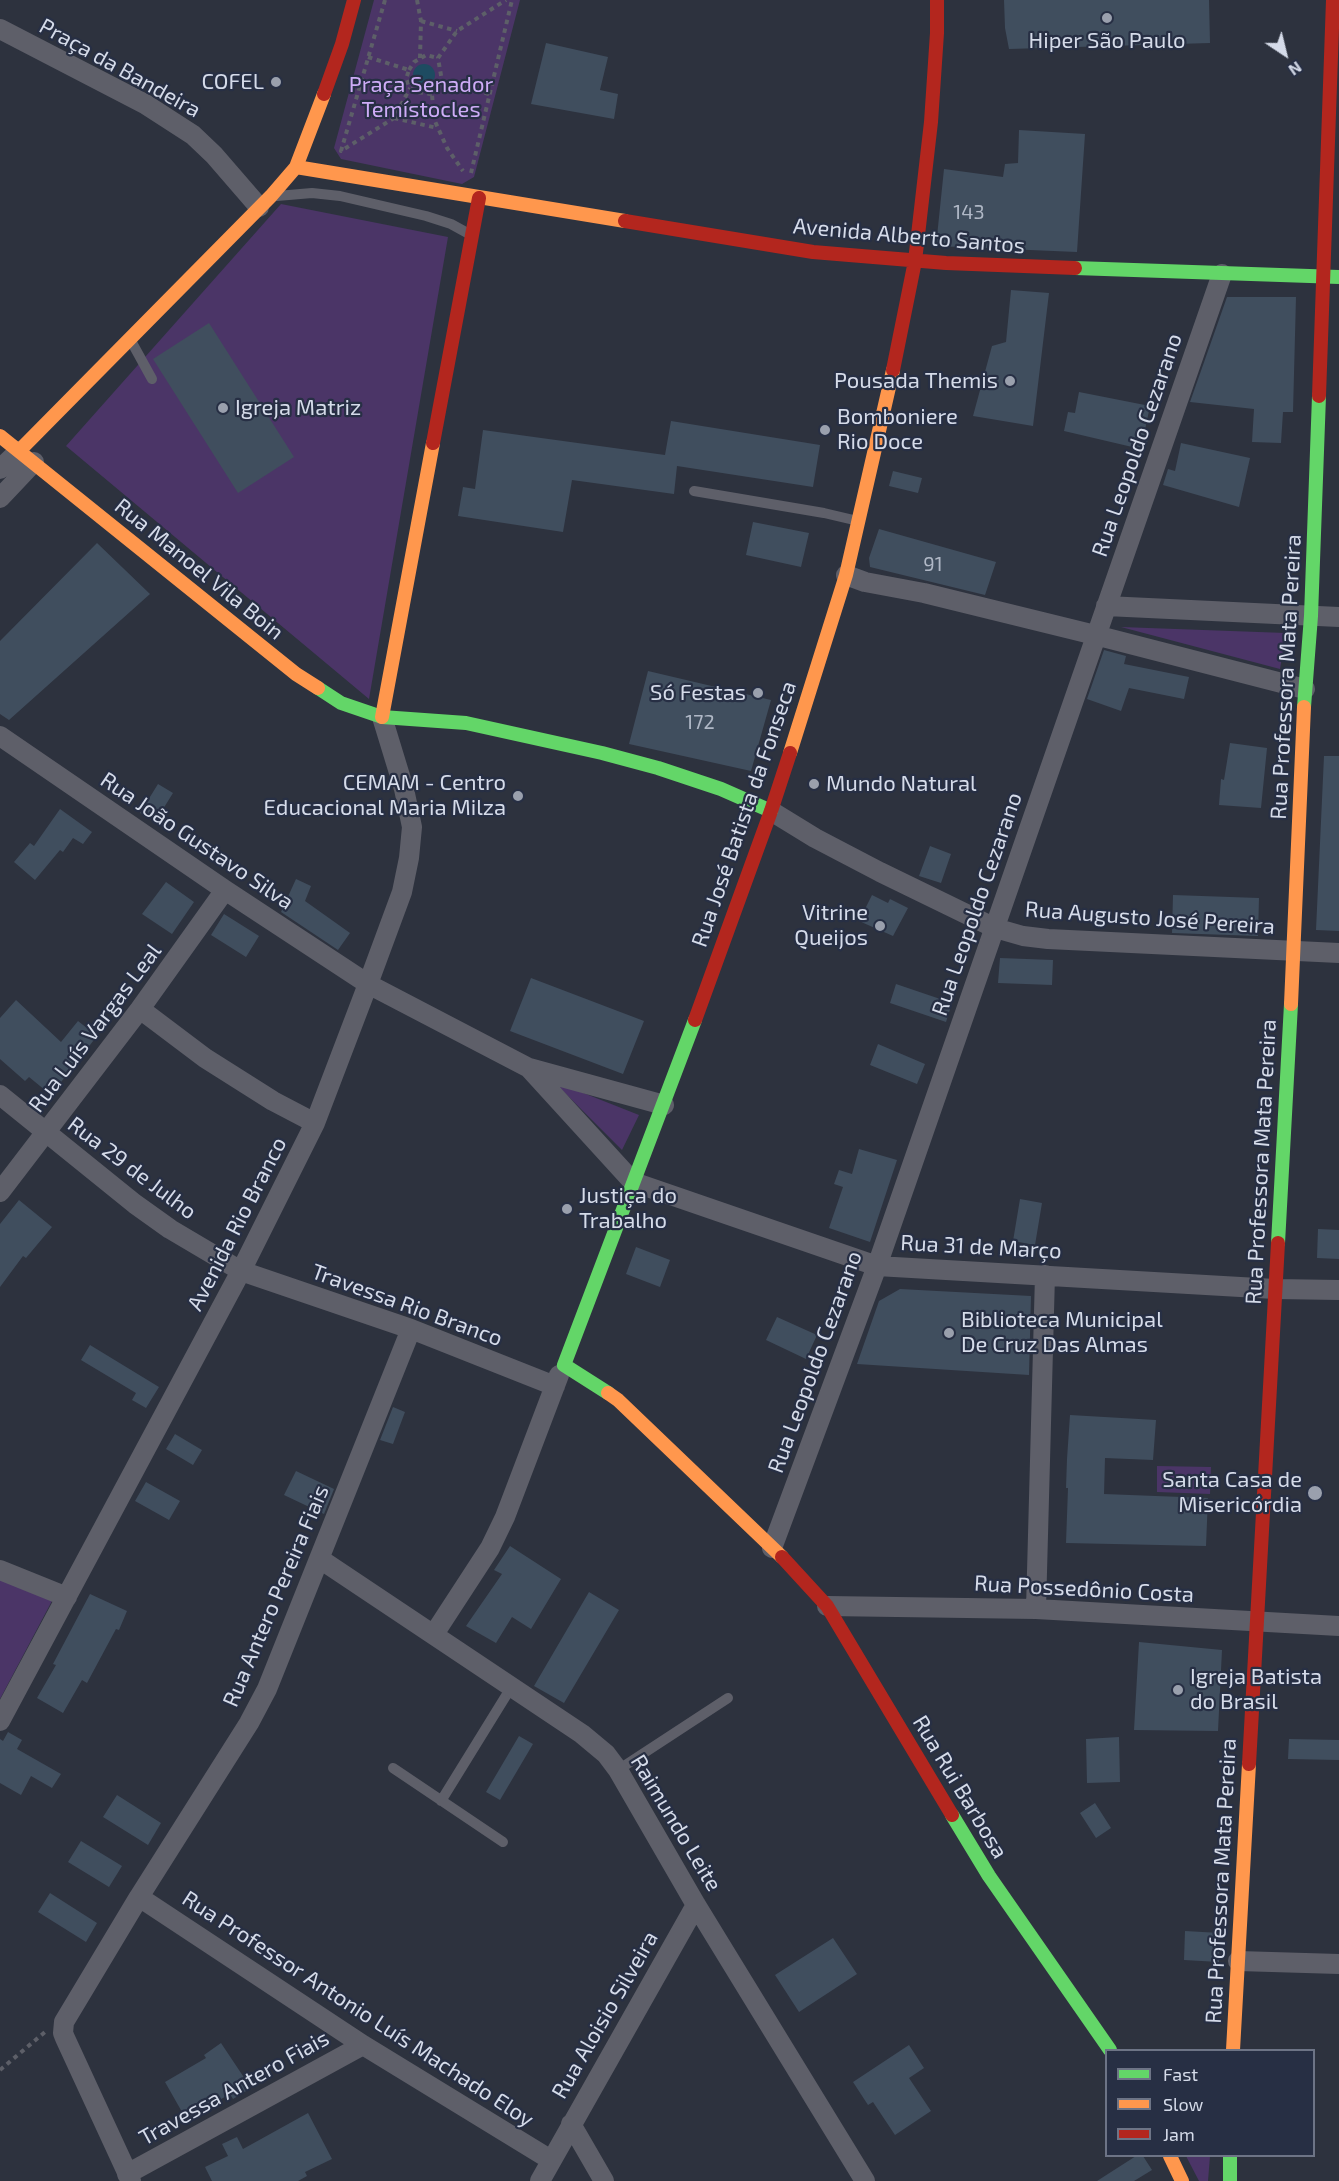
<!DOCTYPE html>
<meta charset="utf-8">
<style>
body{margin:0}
#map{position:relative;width:1339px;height:2181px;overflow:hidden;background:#2d323e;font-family:"Exo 2",sans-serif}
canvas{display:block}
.legend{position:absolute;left:1105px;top:2049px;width:210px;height:108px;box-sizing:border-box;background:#272f44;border:2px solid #6d7486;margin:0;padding:8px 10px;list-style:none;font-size:18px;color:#d5dbe9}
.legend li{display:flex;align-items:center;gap:12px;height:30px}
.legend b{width:30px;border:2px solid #6d7486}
.north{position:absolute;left:1255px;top:24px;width:60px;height:60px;-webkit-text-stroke:4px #272f44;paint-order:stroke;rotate:145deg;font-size:16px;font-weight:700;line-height:24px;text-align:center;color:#d5dbe9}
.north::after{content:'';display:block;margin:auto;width:21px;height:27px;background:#d5dbe9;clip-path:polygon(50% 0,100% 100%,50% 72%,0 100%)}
</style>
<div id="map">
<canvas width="1339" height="2181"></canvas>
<ul class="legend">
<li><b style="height:8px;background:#63d668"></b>Fast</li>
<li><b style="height:8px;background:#ff974d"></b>Slow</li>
<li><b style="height:8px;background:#b3261e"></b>Jam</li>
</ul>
<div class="north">N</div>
</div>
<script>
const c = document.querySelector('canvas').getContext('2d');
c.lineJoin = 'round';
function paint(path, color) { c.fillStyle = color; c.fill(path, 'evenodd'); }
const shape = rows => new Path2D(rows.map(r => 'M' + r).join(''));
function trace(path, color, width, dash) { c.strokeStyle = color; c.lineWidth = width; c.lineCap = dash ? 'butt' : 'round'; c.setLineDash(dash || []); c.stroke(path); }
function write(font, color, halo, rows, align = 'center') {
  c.font = font + ' "Exo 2",sans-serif'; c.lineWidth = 4.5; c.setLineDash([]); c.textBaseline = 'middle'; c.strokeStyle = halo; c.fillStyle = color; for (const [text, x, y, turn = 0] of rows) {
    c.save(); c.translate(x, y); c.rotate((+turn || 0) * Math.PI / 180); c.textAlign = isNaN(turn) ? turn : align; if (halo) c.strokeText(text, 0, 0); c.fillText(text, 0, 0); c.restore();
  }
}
paint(shape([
 [374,0,520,0,474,177,462,184,341,159,334,148],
 [281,204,448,237,369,699,66,446],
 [1121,627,1286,633,1280,669],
 [553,1081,639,1115,622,1150],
 [1157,1466,1211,1467,1210,1494,1157,1492],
 [0,1577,53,1599,0,1699],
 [1186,2156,1210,2156,1208,2181,1199,2181]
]), '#4b3567');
paint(shape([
 '413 75a11 11 0 1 1 22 0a11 11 0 1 1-22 0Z'
]), '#1e4b61');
paint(shape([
 [1004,0,1209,0,1210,43,1009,49,1005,28],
 [546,43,608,57,600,90,618,94,614,119,531,104],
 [1019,130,1085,134,1077,252,936,246,944,169,1003,177,1005,164,1018,163],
 [1011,290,1049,293,1033,426,973,416,992,346,1006,342],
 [1227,297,1296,297,1293,412,1283,412,1281,443,1252,442,1254,409,1190,402],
 [209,323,294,457,238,493,153,359],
 [1079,392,1150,406,1145,430,1150,431,1145,450,1064,431,1068,412,1075,413],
 [671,421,820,445,813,487,677,466,674,494,572,480,563,532,458,516,463,487,475,489,483,430,665,455],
 [1181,443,1250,458,1239,507,1163,485,1168,469,1175,471],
 [893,471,922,478,918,493,889,486],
 [753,522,809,533,801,567,746,555],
 [879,529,996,562,985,595,870,567,869,558],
 [97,543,150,594,9,720,0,714,0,641],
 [1104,650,1126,656,1124,664,1189,677,1184,699,1129,688,1121,711,1087,699],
 [648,671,771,700,751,771,629,744],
 [1230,743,1267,748,1261,808,1219,805,1221,779,1224,780],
 [1324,756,1339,756,1339,931,1316,930],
 [158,784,173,793,155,822,140,813],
 [60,809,92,832,83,844,73,838,63,852,60,850,35,880,14,862,30,843,34,846],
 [930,846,951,854,941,883,919,876],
 [296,879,311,886,305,901,350,933,338,950,281,912],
 [166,882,194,902,172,934,142,914],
 [872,895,888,903,890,899,908,908,893,936,859,921],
 [1173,895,1259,898,1258,936,1172,933],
 [224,914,259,936,246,957,211,935],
 [1000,958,1053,960,1052,985,998,983],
 [531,978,644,1021,623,1074,510,1031],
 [896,984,952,1003,946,1022,890,1003],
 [16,1000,61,1042,78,1021,97,1036,51,1095,29,1077,25,1081,0,1059,0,1018],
 [878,1044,925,1064,917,1084,870,1065],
 [859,1149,897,1160,870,1242,829,1228,843,1187,834,1184,839,1170,852,1174],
 [1020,1199,1042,1203,1035,1245,1013,1241],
 [19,1200,52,1227,26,1258,23,1256,0,1287,0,1224],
 [1318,1229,1339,1230,1339,1259,1317,1258],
 [636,1247,670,1260,660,1287,626,1274],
 [900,1289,1031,1296,1029,1375,857,1364,879,1301],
 [777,1317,817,1335,806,1359,766,1340],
 [90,1345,159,1387,146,1408,132,1400,136,1393,81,1360],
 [393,1407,405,1412,393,1444,380,1440],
 [1070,1415,1156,1420,1153,1460,1105,1458,1104,1494,1208,1498,1206,1546,1066,1543,1068,1488,1066,1488,1067,1459],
 [175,1434,202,1450,193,1465,166,1449],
 [296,1471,334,1489,324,1514,284,1495],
 [146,1482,180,1501,169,1520,135,1501],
 [510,1546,561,1579,531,1629,512,1617,496,1643,466,1626,502,1574,494,1570],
 [589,1592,619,1610,564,1703,534,1686],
 [90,1594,127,1611,119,1630,116,1629,87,1683,82,1680,63,1713,37,1698,56,1665,53,1664],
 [1139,1642,1222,1650,1218,1731,1134,1730],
 [8,1732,22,1740,17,1749,61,1774,52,1788,31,1776,21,1795,0,1783,0,1739,3,1741],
 [519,1736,533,1744,500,1800,486,1792],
 [1119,1737,1120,1782,1087,1783,1086,1739],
 [1289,1739,1339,1740,1339,1760,1288,1759],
 [117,1795,161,1823,148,1845,103,1817],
 [1095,1803,1111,1828,1096,1838,1080,1813],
 [81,1841,122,1866,109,1887,68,1862],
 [50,1893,97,1923,86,1942,38,1912],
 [1185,1931,1220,1933,1219,1962,1184,1960],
 [833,1938,857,1974,799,2012,775,1975],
 [221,2043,251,2088,233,2099,230,2094,186,2119,165,2082,206,2058,204,2055],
 [909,2045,924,2068,909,2078,931,2111,895,2135,873,2102,868,2105,853,2082],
 [308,2113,332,2159,305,2172,307,2176,298,2181,212,2181,205,2167,228,2156,222,2144,237,2137,243,2149],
 [1136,2156,1143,2156,1152,2170,1134,2181,1097,2181]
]), '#404e5e');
trace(shape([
 [385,0,341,151,394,118,410,88],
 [417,0,421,21,420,58],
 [421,21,457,31],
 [368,57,409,70,406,79,410,88,416,92,432,94],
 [409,70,414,62,426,55,438,58],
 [442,81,432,94,434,119,447,148,463,171],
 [489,94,442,81,438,58,457,31,506,0],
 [394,118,437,128],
 [471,173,512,0],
 [0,2070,45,2032]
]), '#5d5f68', 4, [4.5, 4.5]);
trace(shape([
 [277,196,312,193,340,196,426,216,451,224,471,235],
 [130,339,152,379],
 [694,491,824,513,858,521],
 [393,1768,503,1842],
 [618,1770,728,1698],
 [441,1801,512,1686]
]), '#5e5f69', 10);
trace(shape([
 [0,29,145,104,193,135,214,155,259,207],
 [0,469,19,451],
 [0,498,34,462],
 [846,575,865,582,924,593,1095,635,1305,689],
 [1106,606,1339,617],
 [0,736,225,890,368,984,529,1068,664,1105],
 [771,811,815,838,880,872,995,928,1023,936,1048,939,1339,953],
 [140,1009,205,1058,273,1101,315,1123],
 [529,1068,633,1182,877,1266,1275,1289,1339,1290],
 [0,1095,135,1204,170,1229,241,1271,411,1329,555,1386],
 [0,1192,140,1009,225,890],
 [772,1548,877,1266,1222,274],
 [320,1559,582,1734,606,1754,618,1770,696,1905,865,2181],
 [0,1570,67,1597],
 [827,1606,1036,1609,1339,1626],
 [1036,1609,1045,1275],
 [434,1634,490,1548,505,1517,559,1375],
 [0,1721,241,1271,315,1123,368,984,402,892,409,858,412,827,404,789,382,717],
 [139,1897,363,2045,551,2160],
 [1238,1961,1339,1964],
 [571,2124,604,2181],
 [127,2174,363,2045],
 [131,2181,65,2038,63,2033,64,2022,139,1897,249,1723,267,1689,411,1329],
 [540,2181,696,1905]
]), '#5e5f69', 20);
trace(shape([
 [1075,268,1339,277],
 [318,688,341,703,382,717,466,723,602,753,658,768,721,789,771,811],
 [1304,707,1311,616,1319,396],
 [1278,1243,1291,1004],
 [608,1393,564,1365,695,1020],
 [952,1815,989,1876,1110,2050],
 [1230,2156,1230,2181]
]), '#63d668', 14);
trace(shape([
 [296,167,625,221],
 [0,436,296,674,318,688],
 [19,451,271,196,296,167,324,94],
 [382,717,433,443],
 [790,753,846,575,893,370],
 [1291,1004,1304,707],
 [608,1393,618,1400,782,1557],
 [1233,2050,1249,1764],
 [1170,2156,1182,2181]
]), '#ff974d', 14);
trace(shape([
 [324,94,342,44,354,0],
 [625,221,813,252,946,263,1075,268],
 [893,370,915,261,931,122,937,33,937,0],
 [1319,396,1333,0],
 [433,443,479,198],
 [695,1020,771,811,790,753],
 [782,1557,827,1606,952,1815],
 [1249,1764,1278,1243]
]), '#b3261e', 14);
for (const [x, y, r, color] of [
 [1107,18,6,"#9aa0ad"],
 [276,82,6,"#9aa0ad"],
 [1010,381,6,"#9aa0ad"],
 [223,408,6,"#9aa0ad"],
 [825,430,6,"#9aa0ad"],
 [758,693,6,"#9aa0ad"],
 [814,784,6,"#9aa0ad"],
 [518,796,6,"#9aa0ad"],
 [880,926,6,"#9aa0ad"],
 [567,1209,6,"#9aa0ad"],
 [949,1333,6,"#9aa0ad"],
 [1315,1493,8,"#9aa0ad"],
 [1178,1690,6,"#9aa0ad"]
]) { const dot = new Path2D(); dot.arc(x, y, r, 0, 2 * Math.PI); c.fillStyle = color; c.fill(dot); trace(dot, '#272f44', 2); }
write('20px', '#b0b8c6', null, [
 ["143",969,212],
 ["91",933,564],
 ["172",700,722]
]);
write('22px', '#d5dbe9', '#272f44', [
 ["Hiper São Paulo",1107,41,"center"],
 ["COFEL",264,82],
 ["Pousada Themis",998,381],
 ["Igreja Matriz",235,408,"left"],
 ["Bomboniere",837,417,"left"],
 ["Rio Doce",837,442,"left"],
 ["Só Festas",746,693],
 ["CEMAM - Centro",506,783],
 ["Educacional Maria Milza",506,808],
 ["Mundo Natural",826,784,"left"],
 ["Vitrine",868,913],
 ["Queijos",868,938],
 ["Justiça do",579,1196,"left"],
 ["Trabalho",579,1221,"left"],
 ["Biblioteca Municipal",961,1320,"left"],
 ["De Cruz Das Almas",961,1345,"left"],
 ["Santa Casa de",1302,1480],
 ["Misericórdia",1302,1505],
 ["Igreja Batista",1190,1677,"left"],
 ["do Brasil",1190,1702,"left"]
], 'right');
write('22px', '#d5dbe9', '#272f44', [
 ["Praça da Bandeira",120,68,29],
 ["Avenida Alberto Santos",909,236,5],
 ["Rua Leopoldo Cezarano",1137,445,-71],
 ["Rua Manoel Vila Boin",199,569,39],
 ["Rua Professora Mata Pereira",1286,677,-87],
 ["Rua José Batista da Fonseca",744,814,-71],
 ["Rua João Gustavo Silva",197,841,34],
 ["Rua Leopoldo Cezarano",977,904,-71],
 ["Rua Augusto José Pereira",1150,918,4],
 ["Rua Luís Vargas Leal",95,1028,-53],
 ["Rua Professora Mata Pereira",1261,1162,-87],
 ["Rua 29 de Julho",132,1168,37],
 ["Avenida Rio Branco",237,1224,-63],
 ["Rua 31 de Março",981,1247,3],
 ["Travessa Rio Branco",407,1305,20],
 ["Rua Leopoldo Cezarano",815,1362,-70],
 ["Rua Possedônio Costa",1084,1589,3],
 ["Rua Antero Pereira Fiais",276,1596,-67],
 ["Rua Rui Barbosa",960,1787,59],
 ["Raimundo Leite",676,1823,59],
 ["Rua Professora Mata Pereira",1221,1881,-87],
 ["Rua Professor Antonio Luís Machado Eloy",358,2009,33],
 ["Rua Aloisio Silveira",605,2015,-60],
 ["Travessa Antero Fiais",234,2088,-29]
]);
write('22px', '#ceacf7', '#272f44', [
 ["Praça Senador",421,85],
 ["Temístocles",421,110]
]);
</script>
